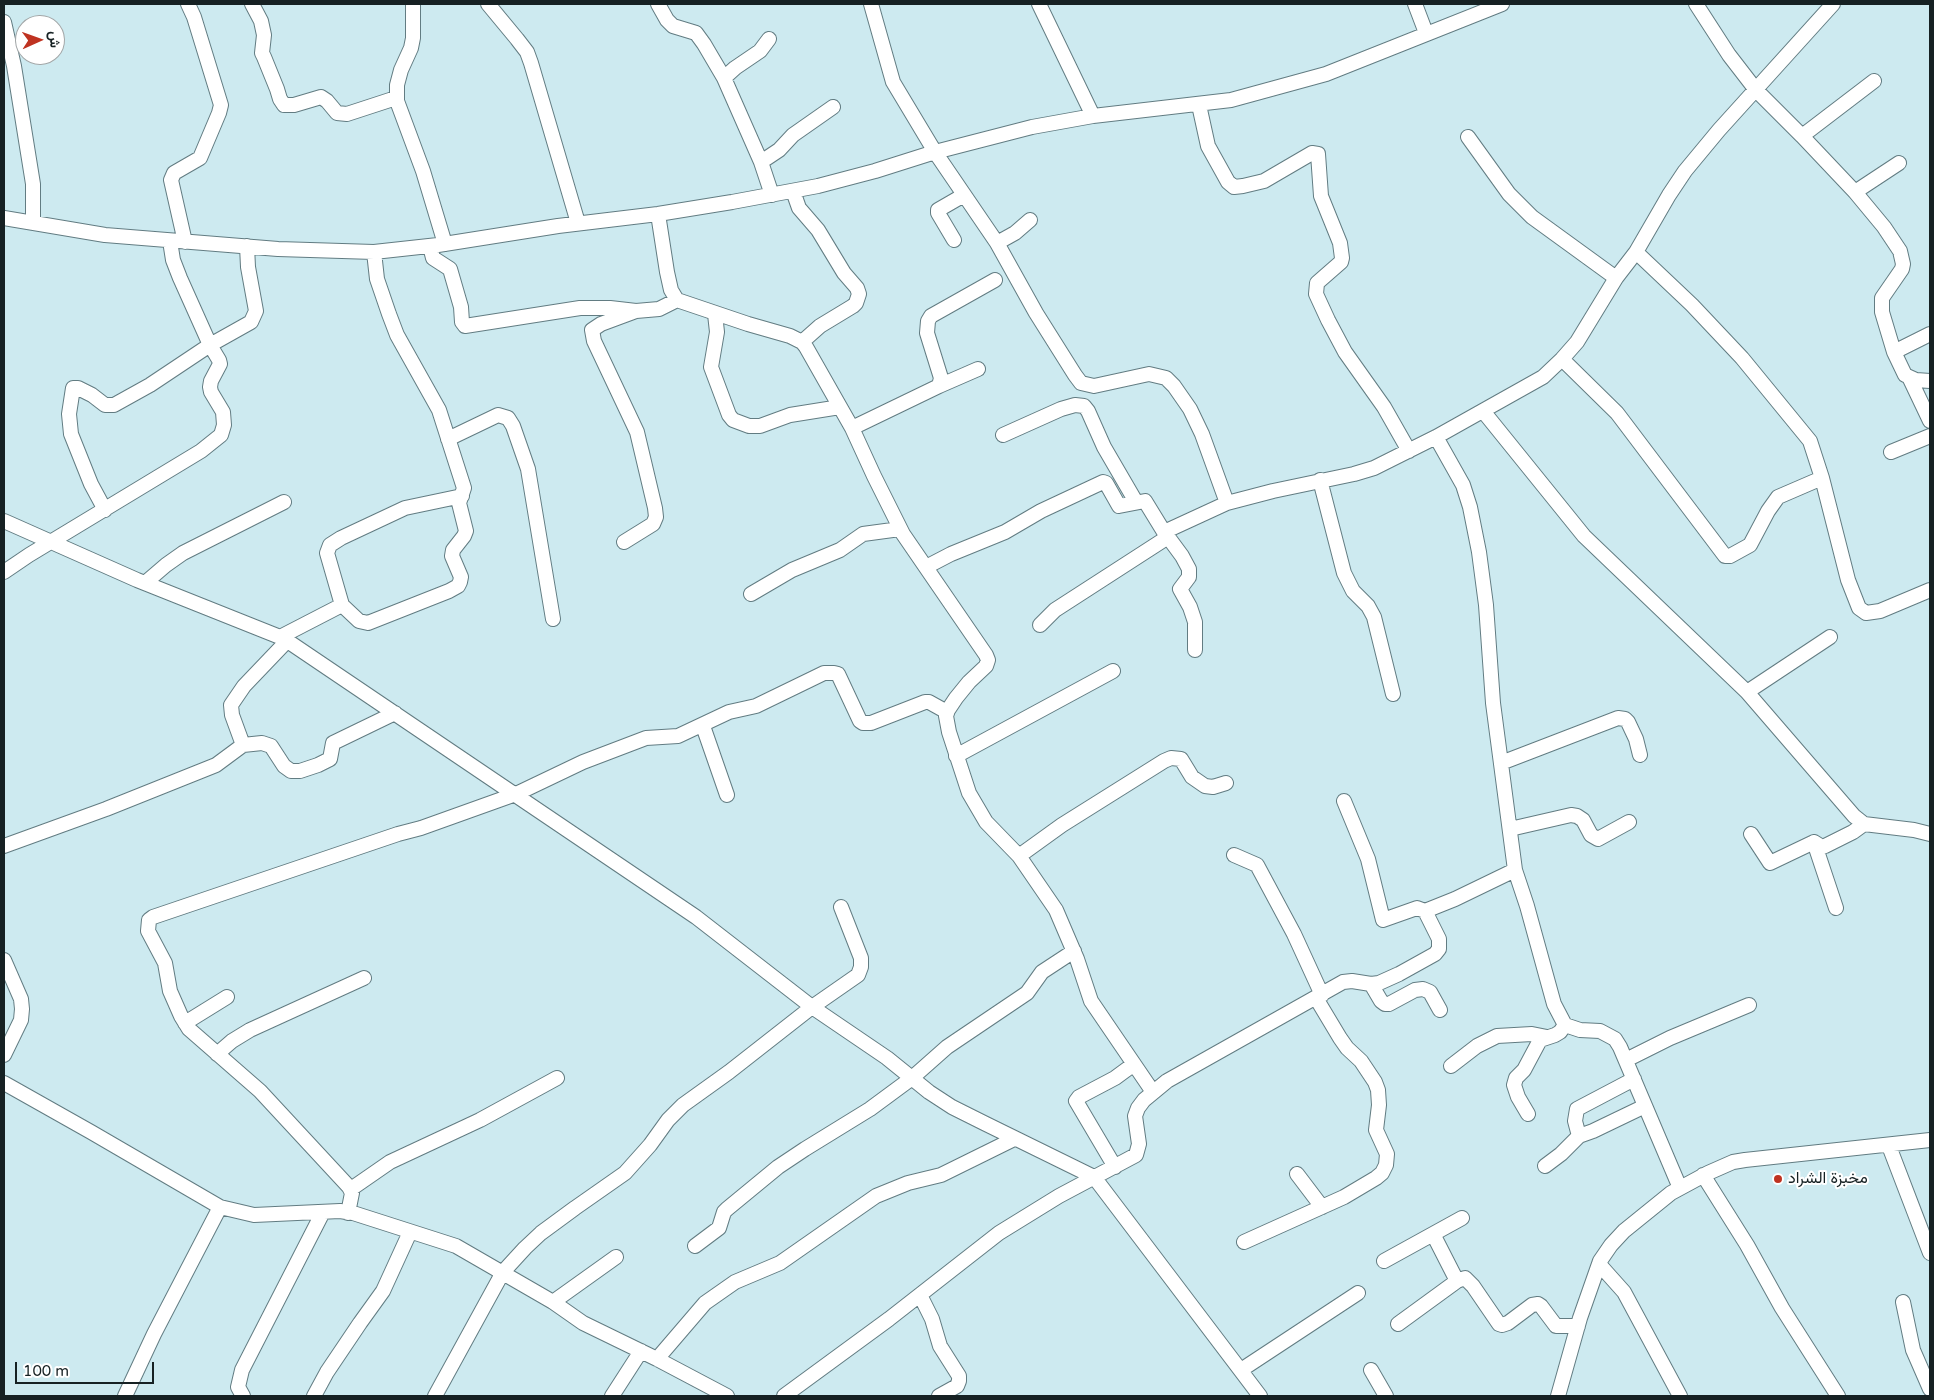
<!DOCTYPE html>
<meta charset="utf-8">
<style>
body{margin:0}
#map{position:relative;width:1934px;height:1400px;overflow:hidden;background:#cdeaf0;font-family:"Varela Round",Vazirmatn,sans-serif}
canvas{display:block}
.frame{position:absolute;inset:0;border:5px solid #162123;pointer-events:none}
.north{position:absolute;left:15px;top:15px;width:50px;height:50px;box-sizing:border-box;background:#fff;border:1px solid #a2a6a7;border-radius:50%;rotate:88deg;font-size:14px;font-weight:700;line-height:20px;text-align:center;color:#162123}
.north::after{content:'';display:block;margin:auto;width:18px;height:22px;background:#bf3321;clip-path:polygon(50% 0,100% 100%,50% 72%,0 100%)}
.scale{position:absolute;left:15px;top:1362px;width:139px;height:22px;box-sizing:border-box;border:2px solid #162123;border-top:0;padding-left:6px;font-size:15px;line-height:18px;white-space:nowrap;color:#162123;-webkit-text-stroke:4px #fff;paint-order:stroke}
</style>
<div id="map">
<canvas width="1934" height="1400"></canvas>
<div class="frame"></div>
<div class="north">ش</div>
<div class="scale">100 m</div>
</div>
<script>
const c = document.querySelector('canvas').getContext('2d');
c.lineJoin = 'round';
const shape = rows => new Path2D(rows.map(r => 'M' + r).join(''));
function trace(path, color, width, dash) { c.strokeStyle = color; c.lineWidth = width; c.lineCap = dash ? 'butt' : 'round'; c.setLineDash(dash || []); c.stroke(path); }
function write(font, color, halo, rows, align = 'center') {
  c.font = font + ' "Varela Round",Vazirmatn,sans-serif'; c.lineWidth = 4; c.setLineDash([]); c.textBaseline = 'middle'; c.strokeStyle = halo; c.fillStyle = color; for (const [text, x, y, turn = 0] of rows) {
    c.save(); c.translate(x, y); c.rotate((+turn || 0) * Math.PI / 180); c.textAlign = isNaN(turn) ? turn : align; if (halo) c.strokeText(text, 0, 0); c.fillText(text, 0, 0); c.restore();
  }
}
const minor = shape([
 [252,4,261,21,264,35,262,53,264,57,277,89,280,99,284,105,294,105,321,97,327,101,337,113,347,114,396,98],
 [413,4,413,38,411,48,401,70,397,85,397,101,423,171,445,244],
 [488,4,517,39,527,52,531,63,578,223],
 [658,4,667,20,673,26,696,33,704,44,724,78,761,162,772,195],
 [871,4,893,82,935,152,1032,127,1093,116,1231,100,1326,74,1502,4],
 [1039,4,1093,116],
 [1415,4,1426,33],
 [1696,4,1729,55,1756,90,1802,136,1855,192,1884,227,1900,251,1903,264,1902,269,1882,298,1882,312,1894,352,1905,375,1916,380,1930,381],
 [4,22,14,66,33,184,33,223],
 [724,78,735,68,760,51,769,39],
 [1199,105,1208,146,1228,182,1234,187,1243,186,1264,181,1312,153,1318,154,1321,196,1340,243,1342,258,1341,262,1317,283,1316,294,1328,320,1345,352,1384,407,1409,451],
 [1802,136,1874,81],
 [1468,137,1509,194,1532,217,1616,278],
 [761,162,779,150,793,135,833,107],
 [793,191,799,208,818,230,844,273,857,288,859,294,856,303,853,306,820,326,802,342],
 [1855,192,1899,163],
 [658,214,667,272,671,290,677,300,748,324,790,336,802,342,806,347,852,428,874,476,903,534,986,655,988,660,986,666,969,682,956,698,948,710,946,716,949,732,969,793,986,822,1019,856,1056,910,1077,959,1091,1001,1153,1092],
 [4,218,105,235,278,249,374,252,438,245,558,226,658,214,732,202,818,186,875,171,935,152,997,243,1036,313,1075,375,1081,383,1094,386,1149,374,1166,378,1174,386,1190,409,1202,434,1227,503,1273,491,1354,474,1374,468,1436,437,1543,377,1562,359,1577,342,1616,278,1636,252,1669,195,1685,171,1719,130,1833,4],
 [954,240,938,213,938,210,964,195],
 [185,242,171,180,174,173,200,158,219,113,221,105,194,17,188,4],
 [997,243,1015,233,1030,220],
 [430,246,433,258,450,269,461,307,462,322,465,326,580,308,610,308,636,311],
 [1636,252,1692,305,1742,358,1810,441,1822,478,1848,580,1859,608,1866,613,1880,611,1930,590],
 [715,314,717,332,711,367,729,415,733,420,749,426,760,426,790,415,840,407],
 [1894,352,1930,334],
 [1562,359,1617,413,1725,556,1730,556,1750,545,1768,511,1778,497,1822,478],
 [1910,379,1930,421],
 [939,386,978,369],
 [1483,411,1584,536,1747,692,1854,816,1864,824,1914,830,1930,834],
 [852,428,939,386,941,378,927,333,928,321,931,316,995,280],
 [1003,435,1061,409,1075,405,1084,406,1088,411,1104,447,1136,502],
 [1436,437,1463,485,1470,507,1479,552,1486,605,1493,703,1515,870,1527,906,1554,1004,1565,1025,1580,1030,1600,1031,1615,1039,1620,1047,1680,1188],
 [448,439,498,415,508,418,513,426,528,469,553,619],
 [1891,452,1930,436],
 [1320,480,1344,573,1353,591,1368,606,1374,617,1393,694],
 [105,510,91,484,71,434,69,414,73,388,78,388,92,395,105,405,114,405,150,385,210,345,251,322,256,311,248,267,247,246],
 [4,521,137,580,280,637,292,644,696,917,812,1007,887,1058,929,1092,952,1107,984,1123,1094,1177,1260,1396],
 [1168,537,1182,556,1189,569,1189,577,1180,589,1190,607,1195,622,1195,650],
 [624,542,653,524,656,517,655,508,637,432,594,341,592,330,601,324,636,311,659,309,677,300],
 [926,567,951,554,1005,532,1041,511,1103,482,1106,483,1119,506,1145,501,1164,532,1227,503],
 [4,572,29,555,201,451,221,435,224,425,223,412,211,392,210,387,211,381,220,364,219,360,210,345,180,278,173,260,170,241],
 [145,583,166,565,183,553,284,502],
 [751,594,792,570,840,550,863,534,900,529],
 [342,605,327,553,330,545,341,538,405,508,462,496],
 [1040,625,1055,610,1168,537,1164,532],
 [280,637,342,605,359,621,368,623,449,591,458,586,460,582,461,577,452,556,453,550,464,536,466,531,459,503,464,488,439,410,397,335,389,314,377,279,374,252],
 [1747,692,1830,637],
 [703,726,727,795],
 [243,745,232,715,231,705,244,686,287,641],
 [956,756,1113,671],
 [1501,763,1618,718,1625,719,1628,722,1636,739,1640,755],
 [1344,801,1368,859,1383,920,1417,908,1425,911],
 [1510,829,1571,815,1577,816,1583,820,1591,835,1598,839,1629,822],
 [1751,834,1770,863,1814,842,1822,847,1825,846,1853,832,1864,824],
 [1814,842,1836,908],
 [4,846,106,809,216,765,243,745,262,743,271,746,284,766,291,771,300,771,318,765,330,759,333,743,395,713],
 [1234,855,1257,865,1294,934,1322,995],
 [1019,856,1062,825,1164,761,1171,758,1181,759,1192,777,1205,786,1213,787,1226,783],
 [4,960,21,999,22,1009,21,1020,4,1055],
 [1371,984,1381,1001,1385,1004,1389,1004,1415,990,1423,989,1430,992,1440,1010],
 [185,1023,227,997],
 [217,1054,232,1041,250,1030,364,978],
 [1626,1060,1670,1038,1749,1005],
 [1451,1066,1477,1046,1497,1036,1532,1034,1547,1037],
 [4,1083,91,1132,220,1207,254,1215,340,1211,353,1213,456,1246,553,1302,583,1323,657,1359,727,1396],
 [1528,1114,1518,1097,1514,1085,1516,1078,1524,1070,1540,1040,1555,1035,1560,1032,1565,1025],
 [1579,1136,1593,1131,1645,1106],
 [1889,1146,1930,1253],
 [1545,1166,1561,1154,1579,1136,1575,1121,1577,1109,1634,1079],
 [1115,1167,1076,1101,1079,1097,1115,1078,1134,1064],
 [1297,1174,1322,1207],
 [1703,1175,1747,1245,1782,1308,1838,1396],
 [351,1189,390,1162,480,1120,557,1078],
 [348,1213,352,1193,349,1187,260,1091,189,1029,181,1016,170,991,165,963,148,931,149,920,153,917,398,834,421,828,516,794,583,762,646,738,678,736,729,712,756,706,824,673,834,673,838,674,860,721,863,723,871,723,925,702,929,702,947,712],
 [1433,1234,1457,1281],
 [1244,1242,1344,1197,1376,1178,1382,1173,1386,1165,1387,1154,1376,1130,1379,1105,1378,1090,1375,1082,1361,1061,1347,1048,1340,1038,1316,998],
 [695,1246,719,1228,724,1212,727,1209,778,1167,805,1149,870,1109,912,1078,947,1047,1027,993,1042,972,1074,951],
 [1384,1261,1462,1218],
 [1599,1264,1624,1292,1680,1396],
 [920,1295,932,1319,940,1346,959,1376,959,1381,957,1386,939,1396],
 [553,1302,616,1257],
 [1903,1302,1913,1350,1930,1389],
 [1398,1324,1457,1281,1465,1278,1473,1286,1499,1324,1502,1325,1508,1323,1532,1305,1538,1304,1541,1306,1556,1326,1578,1326],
 [657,1359,705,1303,735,1282,780,1263,876,1196,908,1183,941,1175,1014,1139],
 [1241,1370,1358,1293],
 [1371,1370,1386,1396],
 [125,1396,154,1334,220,1207],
 [243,1396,238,1387,242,1370,323,1212],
 [314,1396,327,1372,360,1323,383,1291,410,1232],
 [435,1396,503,1272,525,1248,541,1233,575,1208,625,1173,650,1145,668,1120,683,1105,729,1072,812,1007,858,975,861,967,861,958,841,907],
 [612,1396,641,1351],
 [784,1396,889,1319,999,1233,1059,1196,1136,1155,1139,1144,1135,1116,1138,1108,1144,1100,1167,1081,1343,982,1352,981,1371,984,1379,983,1399,974,1435,954,1439,949,1439,939,1425,911,1455,899,1515,870],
 [1558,1396,1580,1318,1600,1261,1611,1245,1624,1231,1671,1193,1708,1173,1733,1162,1745,1160,1930,1140]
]);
trace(minor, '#627c82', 16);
trace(minor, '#fff', 14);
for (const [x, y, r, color] of [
 [1778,1179,5,"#bf3321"]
]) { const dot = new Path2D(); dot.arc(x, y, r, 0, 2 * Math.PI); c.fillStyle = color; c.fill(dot); trace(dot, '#fff', 2); }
write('16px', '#162123', '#fff', [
 ["مخبزة الشراد",1788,1179]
], 'left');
</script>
